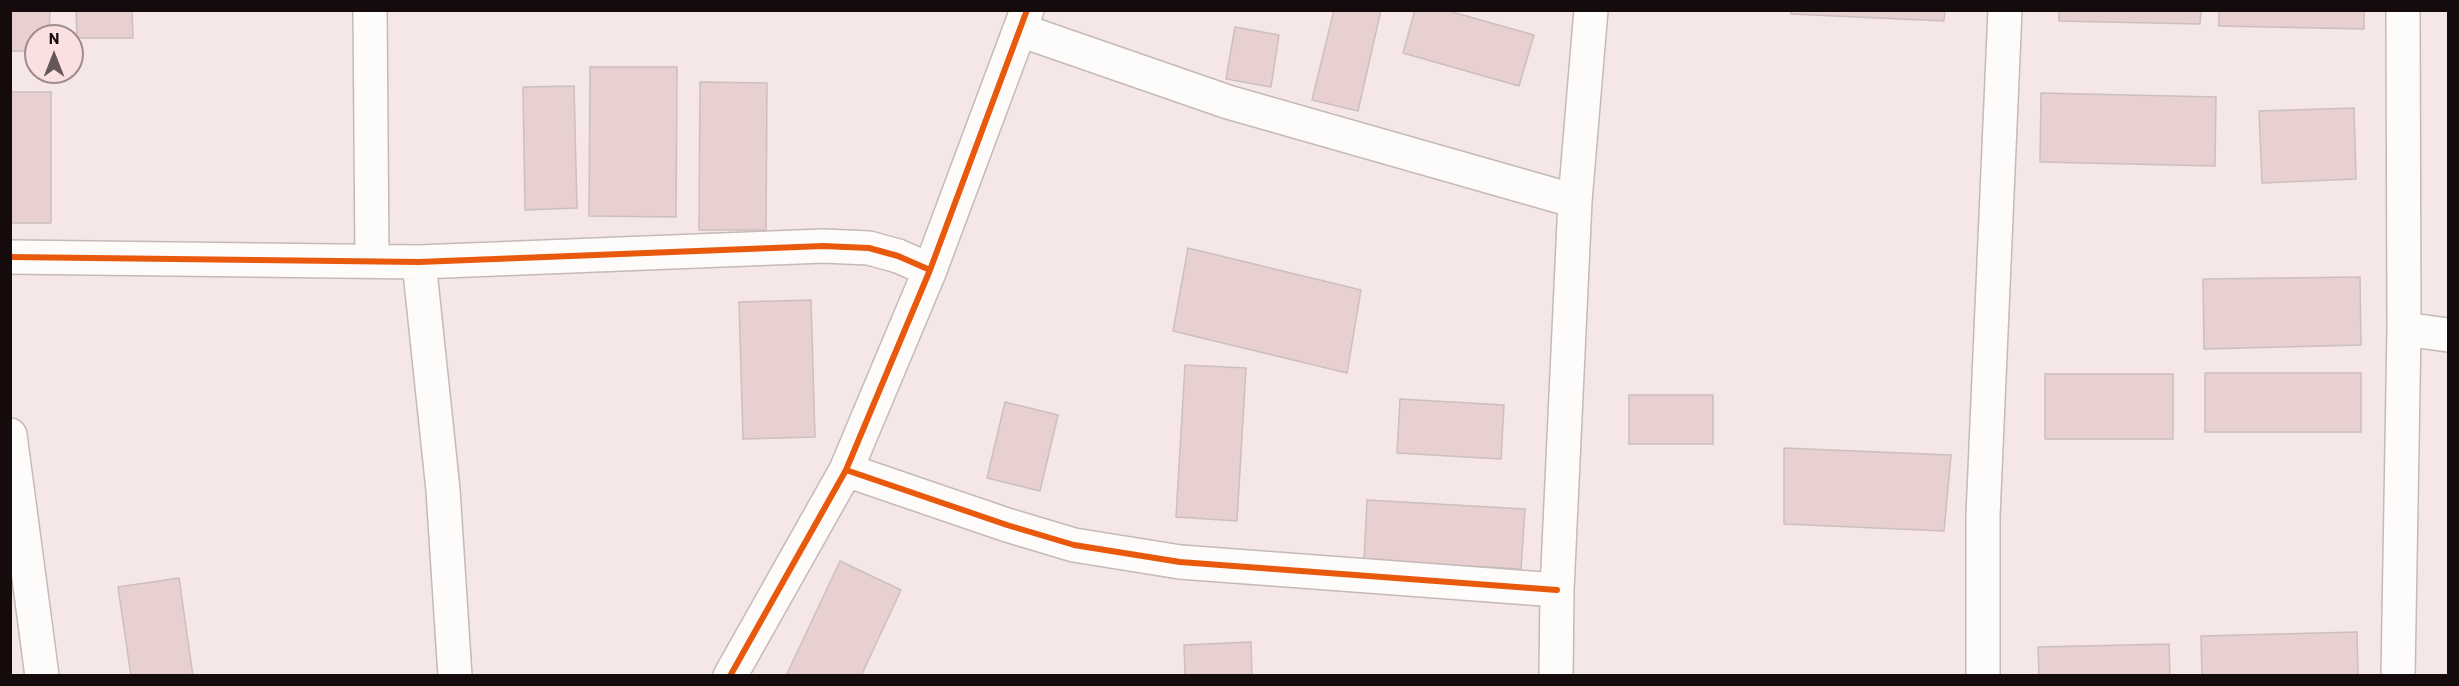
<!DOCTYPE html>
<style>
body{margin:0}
#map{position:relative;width:2459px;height:686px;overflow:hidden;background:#f5e6e7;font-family:Barlow,sans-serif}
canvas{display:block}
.frame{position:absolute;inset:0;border:12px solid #160b0c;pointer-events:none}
.north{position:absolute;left:24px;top:24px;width:60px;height:60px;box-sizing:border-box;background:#fbe0e1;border:2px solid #9f8b8c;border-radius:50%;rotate:0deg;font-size:16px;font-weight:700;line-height:24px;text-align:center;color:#160b0c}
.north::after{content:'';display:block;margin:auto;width:21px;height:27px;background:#645859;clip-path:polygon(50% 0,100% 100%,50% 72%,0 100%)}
</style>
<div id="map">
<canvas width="2459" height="686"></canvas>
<div class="frame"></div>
<div class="north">N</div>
</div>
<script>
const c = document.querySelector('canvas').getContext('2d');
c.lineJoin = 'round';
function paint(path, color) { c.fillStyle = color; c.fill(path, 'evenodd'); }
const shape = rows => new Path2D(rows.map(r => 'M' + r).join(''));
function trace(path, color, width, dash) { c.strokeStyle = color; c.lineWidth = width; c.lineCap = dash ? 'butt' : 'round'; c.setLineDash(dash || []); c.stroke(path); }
const building = shape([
 [10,10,50,10,49,36,36,36,36,51,10,51,10,10],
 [76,10,132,10,133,38,77,38,76,10],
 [1334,10,1381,10,1358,111,1312,100,1334,10],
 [1415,10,1445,10,1534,35,1519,86,1403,53,1415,10],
 [1791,10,1945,10,1944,21,1791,14,1791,10],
 [2059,10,2201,10,2200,24,2059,21,2059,10],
 [2219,10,2364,10,2364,29,2219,26,2219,10],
 [1235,27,1279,35,1271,87,1226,79,1235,27],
 [590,67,677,67,676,217,589,216,590,67],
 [700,82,767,83,766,230,699,230,700,82],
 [574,86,577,208,525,210,523,87,574,86],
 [10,92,51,92,51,223,10,223,10,92],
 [2041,93,2216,97,2215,166,2040,162,2041,93],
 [2354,108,2356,179,2262,183,2259,111,2354,108],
 [1188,248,1361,290,1347,373,1173,331,1188,248],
 [2360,277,2361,345,2204,349,2203,279,2360,277],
 [811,300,815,437,743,439,739,302,811,300],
 [1185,365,1246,368,1237,521,1176,517,1185,365],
 [2205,373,2361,373,2361,432,2205,432,2205,373],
 [2045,374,2173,374,2173,439,2045,439,2045,374],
 [1629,395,1713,395,1713,444,1629,444,1629,395],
 [1400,399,1504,405,1501,459,1397,453,1400,399],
 [1005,402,1058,415,1040,491,987,478,1005,402],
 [1784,448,1951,455,1944,531,1784,524,1784,448],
 [1367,500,1525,509,1521,569,1364,560,1367,500],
 [840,561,901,590,861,676,786,676,840,561],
 [179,578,193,676,131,676,118,587,179,578],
 [2357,632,2358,676,2202,676,2201,636,2357,632],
 [1251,642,1252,676,1185,676,1184,645,1251,642],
 [2169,644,2170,676,2039,676,2038,647,2169,644]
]);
paint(building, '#e8cfd0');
trace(building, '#ccbfbf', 1.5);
const street = shape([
 [370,10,372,259],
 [1020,30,1228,102,1575,201],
 [10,257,419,262,823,246,869,248,898,256,930,270],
 [419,262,443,490,455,676],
 [2404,329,2448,335],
 [10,435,42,676],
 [846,470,1007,525,1074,545,1180,562,1557,590],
 [730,676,846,470,930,270,1027,10],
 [1556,676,1557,590,1575,201,1591,10],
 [1983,676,1983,516,2005,10],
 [2398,676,2404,329,2403,10]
]);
trace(street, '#c6b9b9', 36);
trace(street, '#fefbfb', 33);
trace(shape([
 [10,257,419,262,823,246,869,248,898,256,930,270],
 [846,470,1007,525,1074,545,1180,562,1557,590],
 [730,676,846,470,930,270,1027,10]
]), '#e8590c', 6);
</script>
